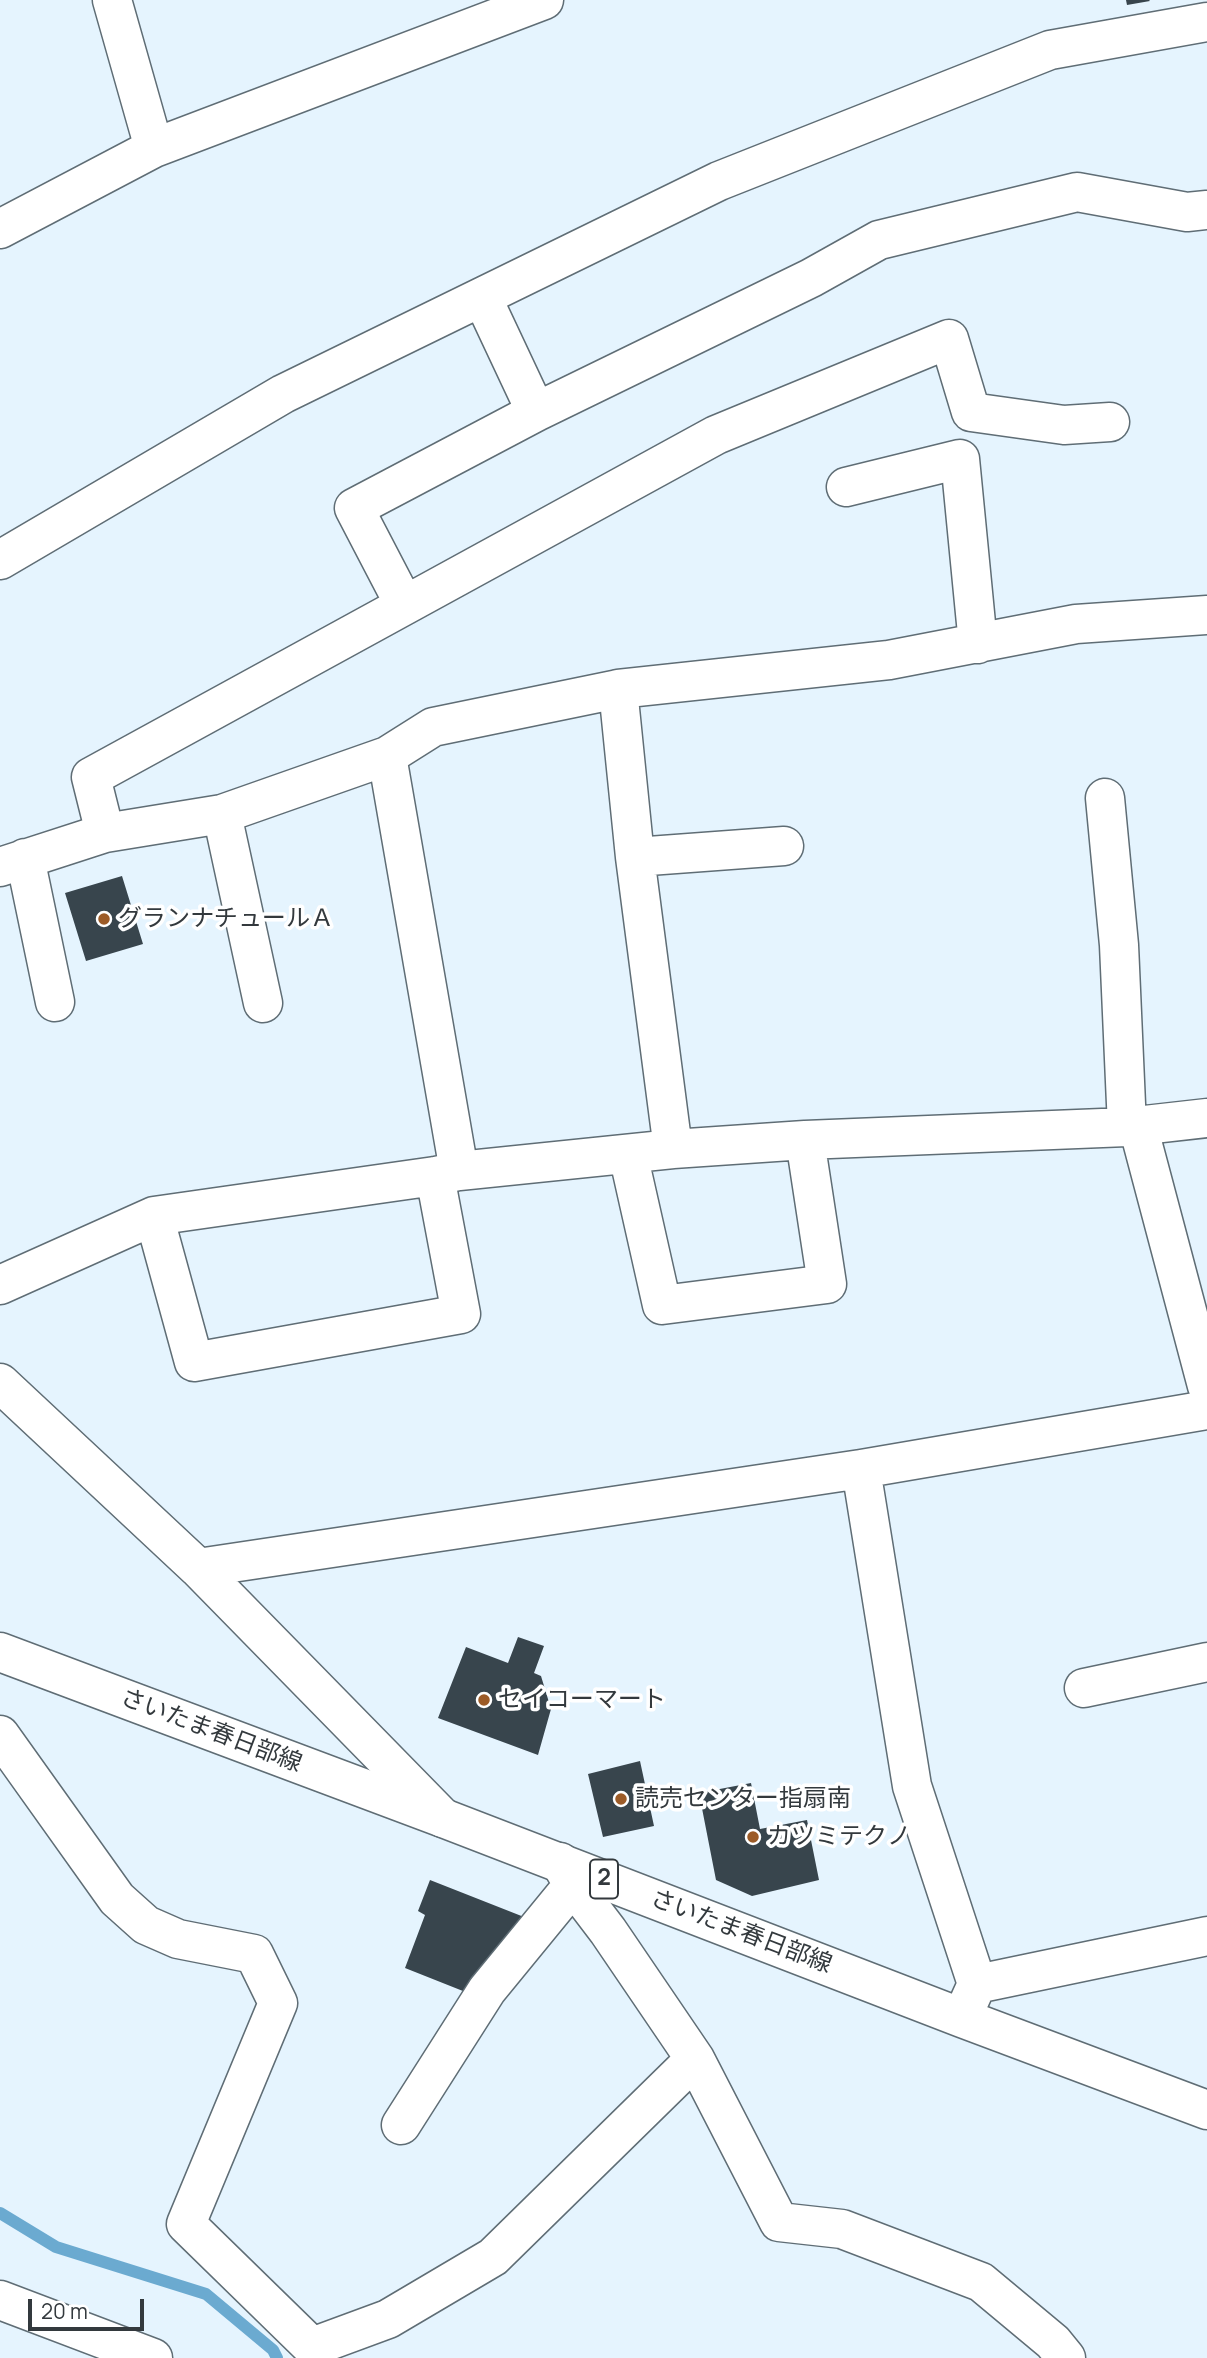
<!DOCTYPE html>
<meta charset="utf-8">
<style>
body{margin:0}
#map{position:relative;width:1207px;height:2358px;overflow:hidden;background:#e5f4fe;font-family:Manrope,sans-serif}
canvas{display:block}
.scale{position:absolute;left:28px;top:2299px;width:116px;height:32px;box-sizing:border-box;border:4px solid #33393d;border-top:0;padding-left:9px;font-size:21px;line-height:24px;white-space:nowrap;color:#33393d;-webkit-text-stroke:5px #fff;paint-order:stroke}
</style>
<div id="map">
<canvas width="1207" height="2358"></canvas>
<div class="scale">20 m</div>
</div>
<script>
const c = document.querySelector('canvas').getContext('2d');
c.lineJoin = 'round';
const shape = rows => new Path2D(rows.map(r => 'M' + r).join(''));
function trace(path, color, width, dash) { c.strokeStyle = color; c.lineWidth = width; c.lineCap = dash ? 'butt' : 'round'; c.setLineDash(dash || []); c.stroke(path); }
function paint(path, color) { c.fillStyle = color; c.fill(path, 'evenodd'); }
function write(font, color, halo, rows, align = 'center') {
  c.font = font + ' Manrope,"Noto Sans JP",sans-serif'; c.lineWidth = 7; c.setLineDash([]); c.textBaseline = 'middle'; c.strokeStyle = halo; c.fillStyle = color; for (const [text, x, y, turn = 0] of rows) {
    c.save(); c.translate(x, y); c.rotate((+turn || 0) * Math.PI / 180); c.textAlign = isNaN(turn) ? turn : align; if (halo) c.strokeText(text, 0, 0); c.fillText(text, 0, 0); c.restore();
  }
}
trace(shape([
 [0,2213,56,2247,206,2294,273,2350,277,2358]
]), '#6baad0', 12);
paint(shape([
 [1126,0,1149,0,1150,1,1127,5],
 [122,876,143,944,86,961,65,893],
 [518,1637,544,1646,534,1673,541,1676,551,1709,538,1755,438,1718,466,1647,508,1663],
 [640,1761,654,1826,603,1837,588,1774],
 [751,1783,760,1829,807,1820,819,1880,752,1896,716,1880,699,1793],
 [430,1880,524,1917,473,1995,405,1968,425,1915,418,1911]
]), '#38454d');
const minor = shape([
 [112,0,154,148],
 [0,229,154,148,544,0],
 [482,297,536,412],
 [846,487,960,459,978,644],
 [0,560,283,394,719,181,1050,50,1207,22],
 [404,604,354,508,536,412,811,278,879,240,1077,192,1187,212,1207,210],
 [618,689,635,857,673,1149],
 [387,756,459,1171],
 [1105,798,1119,945,1127,1127],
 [222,814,263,1003],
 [105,833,91,777,716,435,949,339,971,412,1064,425,1110,422],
 [635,857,784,846],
 [25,858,55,1002],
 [0,867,105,833,222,814,387,756,433,727,618,689,889,660,1076,624,1207,615],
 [1138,1126,1207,1386],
 [628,1154,662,1305,827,1284,805,1140],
 [154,1216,194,1362,461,1314,435,1176],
 [0,1285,154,1216,435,1176,459,1171,673,1149,805,1140,1127,1127,1207,1118],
 [0,1383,198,1568,443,1818],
 [861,1469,912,1786,977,1984],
 [198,1568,861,1469,1207,1410],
 [1084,1688,1207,1662],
 [0,1735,117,1899,146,1925,178,1939,254,1954,278,2003,186,2224,312,2347,318,2358],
 [560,1862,573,1885,608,1931,695,2059,779,2222,842,2229,981,2282,1053,2342,1066,2358],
 [967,2006,977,1984,1207,1936],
 [401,2125,487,1990,573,1885],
 [0,2300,153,2358],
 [312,2347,388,2319,493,2257,695,2059]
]);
const major = shape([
 [0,1652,443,1818,962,2018,1207,2110]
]);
trace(minor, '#5f6d75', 41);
trace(major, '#5f6d75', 41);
trace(minor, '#fff', 38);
trace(major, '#fff', 38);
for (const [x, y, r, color] of [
 [104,919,7,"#9c5b27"],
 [484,1700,7,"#9c5b27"],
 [621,1799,7,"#9c5b27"],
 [753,1837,7,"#9c5b27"]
]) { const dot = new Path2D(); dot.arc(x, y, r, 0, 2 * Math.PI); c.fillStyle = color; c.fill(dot); trace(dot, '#fff', 2.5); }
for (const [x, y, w] of [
 [604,1879,28]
]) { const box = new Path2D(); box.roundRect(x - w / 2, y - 19.5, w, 39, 5); c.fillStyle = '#fff'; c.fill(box); trace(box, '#33393d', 2); }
write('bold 23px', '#33393d', null, [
 ["2",604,1879]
]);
write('24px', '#33393d', '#fff', [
 ["グランナチュールＡ",118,919],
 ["セイコーマート",498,1700],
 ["読売センター指扇南",635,1799],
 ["カツミテクノ",767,1837]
], 'left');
write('24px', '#33393d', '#fff', [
 ["さいたま春日部線",211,1731,21],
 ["さいたま春日部線",741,1932,21]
]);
</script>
